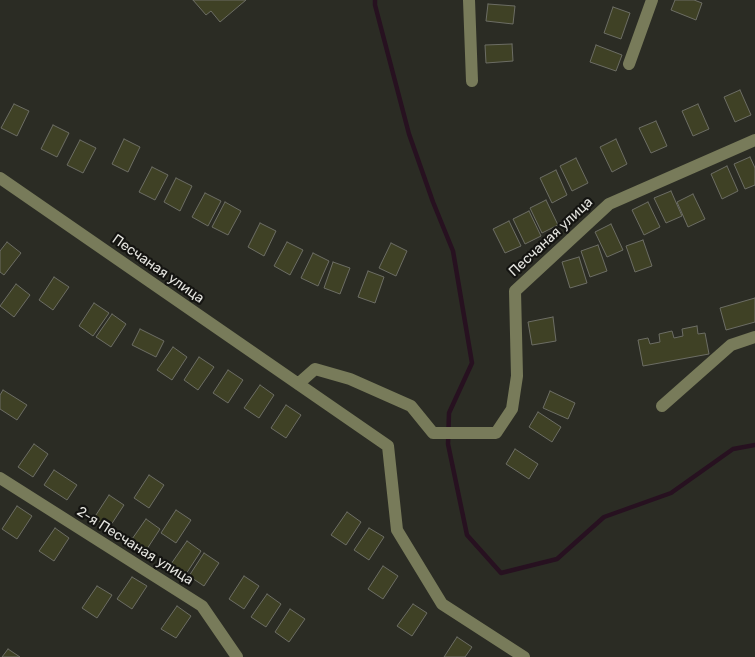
<!DOCTYPE html>
<meta charset="utf-8">
<style>
body{margin:0}
canvas{display:block;background:#2b2c24}
</style>
<canvas width="755" height="657"></canvas>
<script>
const c = document.querySelector('canvas').getContext('2d');
c.lineJoin = 'round';
const shape = rows => new Path2D(rows.map(r => 'M' + r).join(''));
function trace(path, color, width, dash) { c.strokeStyle = color; c.lineWidth = width; c.lineCap = dash ? 'butt' : 'round'; c.setLineDash(dash || []); c.stroke(path); }
function paint(path, color) { c.fillStyle = color; c.fill(path, 'evenodd'); }
function write(font, color, halo, rows, align = 'center') {
  c.font = font + ' Rubik,sans-serif'; c.lineWidth = 4.5; c.setLineDash([]); c.textBaseline = 'middle'; c.strokeStyle = halo; c.fillStyle = color; for (const [text, x, y, turn = 0] of rows) {
    c.save(); c.translate(x, y); c.rotate((+turn || 0) * Math.PI / 180); c.textAlign = isNaN(turn) ? turn : align; if (halo) c.strokeText(text, 0, 0); c.fillText(text, 0, 0); c.restore();
  }
}
trace(shape([
 [375,0,375,5,409,134,433,202,453,251,472,363,449,413,448,444,467,535,501,573,557,559,604,517,671,493,733,449,755,445]
]), '#271120', 4.5);
const building = shape([
 [193,0,246,0,220,22,211,11,206,15,193,0],
 [675,0,694,0,702,3,696,20,671,10,675,0],
 [488,4,515,6,513,24,486,21,488,4],
 [613,7,630,13,621,39,604,33,613,7],
 [512,44,513,61,486,63,485,45,512,44],
 [596,45,622,55,616,71,590,62,596,45],
 [740,90,751,115,735,122,724,97,740,90],
 [14,104,29,111,17,136,1,128,14,104],
 [698,104,709,129,693,136,682,111,698,104],
 [656,121,667,146,651,153,639,128,656,121],
 [53,125,69,133,57,157,41,149,53,125],
 [124,139,140,147,128,172,112,164,124,139],
 [616,139,627,164,612,172,600,147,616,139],
 [80,140,96,148,83,173,67,165,80,140],
 [750,157,755,168,755,185,745,189,734,164,750,157],
 [576,158,588,183,572,191,560,166,576,158],
 [727,166,738,191,722,199,711,174,727,166],
 [152,167,168,175,155,200,139,192,152,167],
 [556,170,567,195,552,203,540,178,556,170],
 [176,178,192,186,180,211,164,202,176,178],
 [671,191,682,216,666,223,654,198,671,191],
 [205,193,221,201,208,226,192,217,205,193],
 [693,194,705,219,688,227,677,202,693,194],
 [546,200,558,225,542,233,530,208,546,200],
 [225,202,241,211,228,235,212,227,225,202],
 [648,202,660,227,644,235,632,210,648,202],
 [529,211,541,236,525,244,513,219,529,211],
 [509,221,521,246,505,253,493,229,509,221],
 [260,223,276,231,264,256,248,247,260,223],
 [611,224,623,250,607,257,595,232,611,224],
 [643,240,652,266,635,272,626,246,643,240],
 [7,242,21,253,4,275,0,272,0,251,7,242],
 [287,242,303,250,290,275,274,266,287,242],
 [391,243,407,251,396,276,379,268,391,243],
 [598,245,607,271,590,277,581,251,598,245],
 [313,253,329,261,318,286,301,278,313,253],
 [579,257,587,283,570,288,562,262,579,257],
 [333,262,350,268,340,294,324,288,333,262],
 [368,271,384,277,375,303,358,297,368,271],
 [54,277,69,287,53,310,39,300,54,277],
 [16,284,30,295,14,317,0,306,16,284],
 [755,298,755,322,726,330,720,308,755,298],
 [94,303,109,313,93,336,79,326,94,303],
 [112,314,126,324,111,347,96,337,112,314],
 [553,317,556,341,532,345,528,322,553,317],
 [697,326,698,334,705,333,709,354,643,366,638,340,648,338,650,344,660,342,659,334,672,331,674,338,683,336,682,329,697,326],
 [140,329,164,341,156,357,132,345,140,329],
 [173,347,187,357,172,380,157,370,173,347],
 [199,357,214,367,198,390,184,380,199,357],
 [228,370,243,380,228,403,213,393,228,370],
 [260,385,274,395,259,418,244,408,260,385],
 [3,390,27,405,17,420,0,409,0,395,3,390],
 [550,391,575,403,568,419,543,408,550,391],
 [286,405,301,415,286,438,271,428,286,405],
 [538,412,561,427,552,442,529,427,538,412],
 [34,444,48,454,33,477,18,467,34,444],
 [515,449,538,464,529,479,506,464,515,449],
 [54,470,77,485,67,500,44,485,54,470],
 [149,475,164,485,149,508,134,498,149,475],
 [109,495,124,505,109,528,94,518,109,495],
 [17,506,32,516,17,539,2,529,17,506],
 [176,510,191,520,176,543,161,533,176,510],
 [347,512,361,522,346,545,331,535,347,512],
 [146,519,160,529,145,552,130,542,146,519],
 [55,528,69,538,54,561,39,551,55,528],
 [369,528,384,537,369,560,354,550,369,528],
 [187,541,201,551,186,574,171,564,187,541],
 [204,553,219,563,204,586,189,576,204,553],
 [383,566,398,576,383,599,368,589,383,566],
 [244,576,259,586,244,609,229,599,244,576],
 [132,577,147,586,132,609,117,599,132,577],
 [97,586,112,595,97,618,82,608,97,586],
 [267,594,281,604,266,627,251,617,267,594],
 [413,604,427,613,412,636,397,626,413,604],
 [177,606,191,616,176,638,161,629,177,606],
 [290,609,305,619,289,642,275,632,290,609],
 [457,637,472,647,465,657,444,657,457,637],
 [8,649,20,657,2,657,8,649]
]);
paint(building, '#3f4125');
trace(building, '#6c6d64', 1);
trace(shape([
 [469,0,472,81],
 [629,64,652,0],
 [0,178,388,446,397,530,442,604,524,657],
 [298,384,315,369,350,379,411,406,433,433,496,433,512,409,517,376,515,291,609,204,755,140],
 [662,406,731,345,755,337],
 [0,478,202,606,237,657]
]), '#787b5a', 12);
write('14px', '#e4e4df', '#141411', [
 ["Песчаная улица",551,237,-43],
 ["Песчаная улица",158,269,35],
 ["2-я Песчаная улица",135,546,32]
]);
</script>
